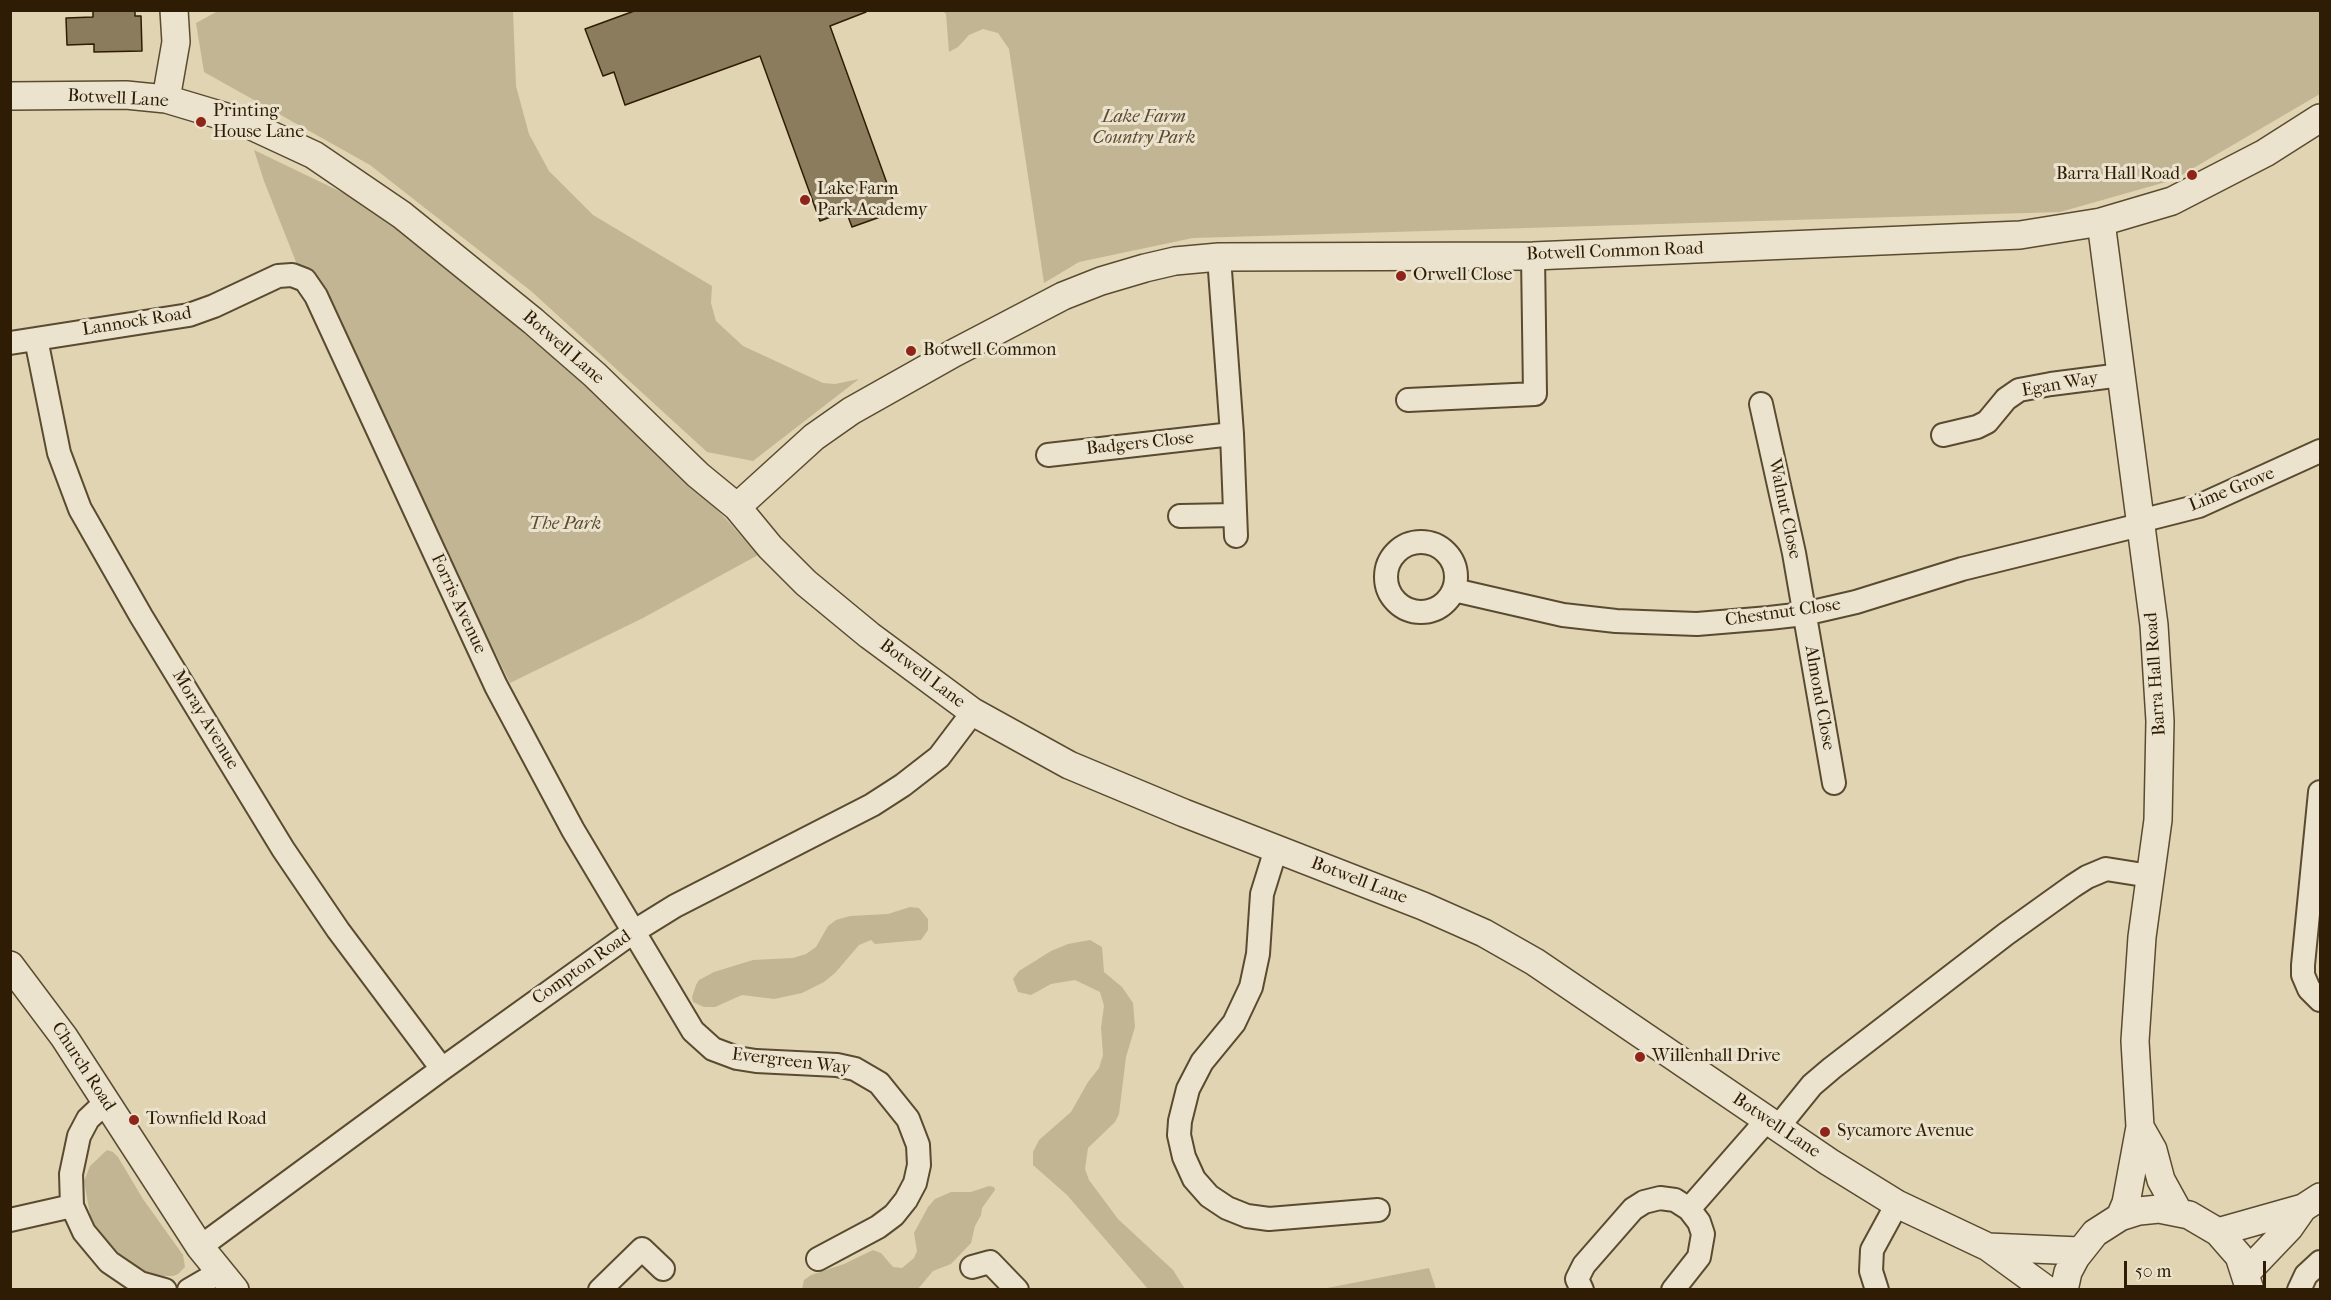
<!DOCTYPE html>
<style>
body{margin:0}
#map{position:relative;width:2331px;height:1300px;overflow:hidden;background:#e0d4b2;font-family:"IM FELL French Canon",serif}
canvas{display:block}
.frame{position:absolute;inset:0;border:12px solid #2e1d04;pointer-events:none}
.scale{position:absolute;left:2124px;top:1261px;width:142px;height:27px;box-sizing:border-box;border:3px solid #2e1d04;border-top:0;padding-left:8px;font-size:18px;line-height:21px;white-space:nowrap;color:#2e1d04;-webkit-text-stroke:4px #ebe3cd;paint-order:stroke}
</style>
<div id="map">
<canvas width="2331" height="1300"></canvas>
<div class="frame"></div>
<div class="scale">50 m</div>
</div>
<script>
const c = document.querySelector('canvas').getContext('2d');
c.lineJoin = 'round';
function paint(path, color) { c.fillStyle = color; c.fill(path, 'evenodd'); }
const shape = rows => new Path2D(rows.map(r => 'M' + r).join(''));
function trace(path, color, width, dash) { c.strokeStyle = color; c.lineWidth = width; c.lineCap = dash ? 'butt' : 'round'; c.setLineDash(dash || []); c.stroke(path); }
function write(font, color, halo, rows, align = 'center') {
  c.font = font + ' "IM FELL French Canon",serif'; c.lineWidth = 6; c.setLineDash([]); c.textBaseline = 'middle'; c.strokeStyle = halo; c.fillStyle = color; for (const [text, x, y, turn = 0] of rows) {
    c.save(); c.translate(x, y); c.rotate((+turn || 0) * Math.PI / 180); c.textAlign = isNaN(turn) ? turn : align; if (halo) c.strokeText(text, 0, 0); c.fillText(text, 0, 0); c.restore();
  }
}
paint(shape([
 [218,11,513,11,516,86,529,134,549,171,593,215,712,286,711,303,716,321,743,346,823,383,835,384,859,379,753,461,707,452,531,291,370,165,204,72,196,23],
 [943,11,2320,11,2320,94,2173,180,2060,212,1193,238,1079,262,1044,283,1009,49,998,33,983,29,969,35,958,47,949,52,946,14],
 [254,150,360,201,484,291,644,436,726,519,758,555,643,618,510,683,312,275,298,267,264,181],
 [910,907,919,908,928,919,928,930,921,940,875,944,871,940,859,945,835,973,824,982,802,993,774,999,742,995,715,1007,704,1007,693,1002,692,997,696,985,699,980,714,972,753,960,793,958,806,954,816,947,828,926,836,920,850,916,888,914],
 [1090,940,1102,947,1104,972,1122,987,1133,1003,1135,1027,1126,1057,1119,1114,1115,1122,1088,1148,1085,1169,1089,1180,1118,1219,1173,1270,1185,1289,1148,1289,1067,1195,1033,1165,1033,1152,1039,1140,1071,1112,1088,1082,1099,1068,1103,1055,1101,1028,1104,1006,1100,992,1075,980,1051,984,1031,995,1018,992,1013,979,1019,971,1051,951,1068,944],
 [107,1150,113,1152,118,1157,143,1199,183,1255,185,1267,178,1274,173,1276,161,1276,147,1273,109,1246,99,1234,90,1214,84,1181,90,1166],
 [989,1186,994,1187,995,1190,982,1208,981,1215,975,1226,971,1243,951,1264,933,1271,918,1289,802,1289,804,1280,811,1275,844,1264,873,1250,881,1253,893,1267,902,1268,914,1258,917,1251,914,1233,928,1207,935,1199,951,1192,971,1192],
 [1429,1268,1436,1289,1322,1289]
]), '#c2b594');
const building = shape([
 [93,10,135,10,135,16,141,16,142,51,94,52,94,44,67,45,66,18,93,17,93,10],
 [637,10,866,10,866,12,830,26,897,211,852,227,846,211,820,221,760,56,625,105,614,72,603,76,585,29,637,10]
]);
paint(building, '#8b7c5e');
trace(building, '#2e1d04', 1.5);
const minor = shape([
 [1219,257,1232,434,1236,536],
 [36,339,59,453,80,509,141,616,283,849,338,930,442,1069],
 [10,343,189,315,214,306,278,276,292,275,305,280,316,296,496,686,573,830,693,1031,713,1049,737,1058,756,1061,837,1065,855,1069,879,1083,908,1119,918,1145,919,1165,915,1183,906,1200,894,1215,878,1227,818,1259],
 [1408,400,1535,394,1533,256],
 [1761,404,1794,553,1834,783],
 [1943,435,1977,427,1987,422,2006,399,2019,390,2051,384,2121,375],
 [1048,455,1232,434],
 [1180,516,1235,515],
 [2140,521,2199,506,2320,451],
 '1386 577a35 35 0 1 1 70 0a35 35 0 1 1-70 0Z',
 [1454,590,1563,615,1616,621,1697,624,1769,618,1804,614,1856,602,1962,569,2140,525],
 [2320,792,2303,965,2303,975,2309,989,2320,1000],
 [1276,849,1262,894,1258,954,1251,987,1234,1023,1202,1062,1188,1089,1180,1121,1179,1135,1184,1157,1194,1179,1209,1196,1227,1208,1247,1216,1269,1219,1378,1210],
 [106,1102,88,1119,79,1136,71,1174,72,1206,84,1232,109,1262,140,1283,165,1290],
 [1778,1127,1812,1085,1832,1068,2006,934,2073,886,2087,877,2106,869,2150,876],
 [1689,1209,1767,1120],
 [10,1220,72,1206],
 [200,1247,442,1069,633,932,675,906,872,805,903,785,939,757,973,712],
 [972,1267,990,1262,1017,1290],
 [189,1290,220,1272],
 [600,1290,642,1249,663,1269],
 [1582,1290,1577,1279,1584,1265,1633,1209,1644,1202,1660,1198,1675,1200,1689,1209,1699,1222,1703,1234,1699,1257,1673,1290],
 [1877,1290,1871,1271,1872,1250,1897,1204],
 [2299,1290,2306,1275,2320,1262]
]);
const tertiary = shape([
 [10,96,126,95,166,99,243,122,314,155,402,215,533,321,595,375,698,475,737,507,770,547,806,583,869,635,973,712,1069,765,1184,813,1423,906,1484,933,1535,962,1829,1162,1897,1204,1988,1247,2047,1290],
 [166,99,176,42,174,10],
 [2101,222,2154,625,2160,721,2158,820,2142,937,2135,1041,2140,1127,2126,1203,2120,1217],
 [737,507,814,437,851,411,954,353,1063,296,1101,281,1145,268,1175,261,1219,257,1533,256,2020,235,2101,222,2172,201,2265,153,2320,118],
 [10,965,64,1037,200,1247,235,1290],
 [2140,1127,2153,1150,2161,1180,2178,1211],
 [2218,1232,2303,1208],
 [1988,1247,2079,1251],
 [2246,1273,2289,1228,2303,1208,2320,1197],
 [2064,1290,2068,1272,2076,1257,2095,1233,2120,1217,2139,1211,2159,1209,2189,1215,2218,1232,2239,1256,2250,1290]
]);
trace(minor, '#5a4b30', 26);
trace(tertiary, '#5a4b30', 30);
trace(minor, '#ebe3cd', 22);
trace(tertiary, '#ebe3cd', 27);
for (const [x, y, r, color] of [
 [201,122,6,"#8f2418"],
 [2192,175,6,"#8f2418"],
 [805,200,6,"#8f2418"],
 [1401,276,6,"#8f2418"],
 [911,351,6,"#8f2418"],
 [1640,1057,6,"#8f2418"],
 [134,1120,6,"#8f2418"],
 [1825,1132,6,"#8f2418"]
]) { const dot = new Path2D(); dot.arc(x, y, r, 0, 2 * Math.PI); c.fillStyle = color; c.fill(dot); trace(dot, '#ebe3cd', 2); }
write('18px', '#2e1d04', '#ebe3cd', [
 ["Botwell Lane",118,99,3],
 ["Botwell Common Road",1615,252,-2],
 ["Lannock Road",137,322,-9],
 ["Botwell Lane",563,348,41],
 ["Egan Way",2060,385,-10],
 ["Badgers Close",1140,444,-6],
 ["Lime Grove",2232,490,-22],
 ["Walnut Close",1784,509,78],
 ["Forris Avenue",458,604,65],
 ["Chestnut Close",1783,613,-8],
 ["Botwell Lane",922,674,37],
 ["Barra Hall Road",2156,674,-94],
 ["Almond Close",1819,698,80],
 ["Moray Avenue",205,720,59],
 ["Botwell Lane",1359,881,21],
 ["Compton Road",582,968,-35],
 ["Evergreen Way",791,1062,7],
 ["Church Road",83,1067,57],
 ["Botwell Lane",1776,1126,34]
]);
write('18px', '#2e1d04', '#ebe3cd', [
 ["Printing",213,112],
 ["House Lane",213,133],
 ["Barra Hall Road",2180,175,"right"],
 ["Lake Farm",817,190],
 ["Park Academy",817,211],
 ["Orwell Close",1413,276],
 ["Botwell Common",923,351],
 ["Willenhall Drive",1652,1057],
 ["Townfield Road",146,1120],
 ["Sycamore Avenue",1837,1132]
], 'left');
write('italic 18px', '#5a4b2f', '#ebe3cd', [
 ["Lake Farm",1144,118],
 ["Country Park",1144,139],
 ["The Park",565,525]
]);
</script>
